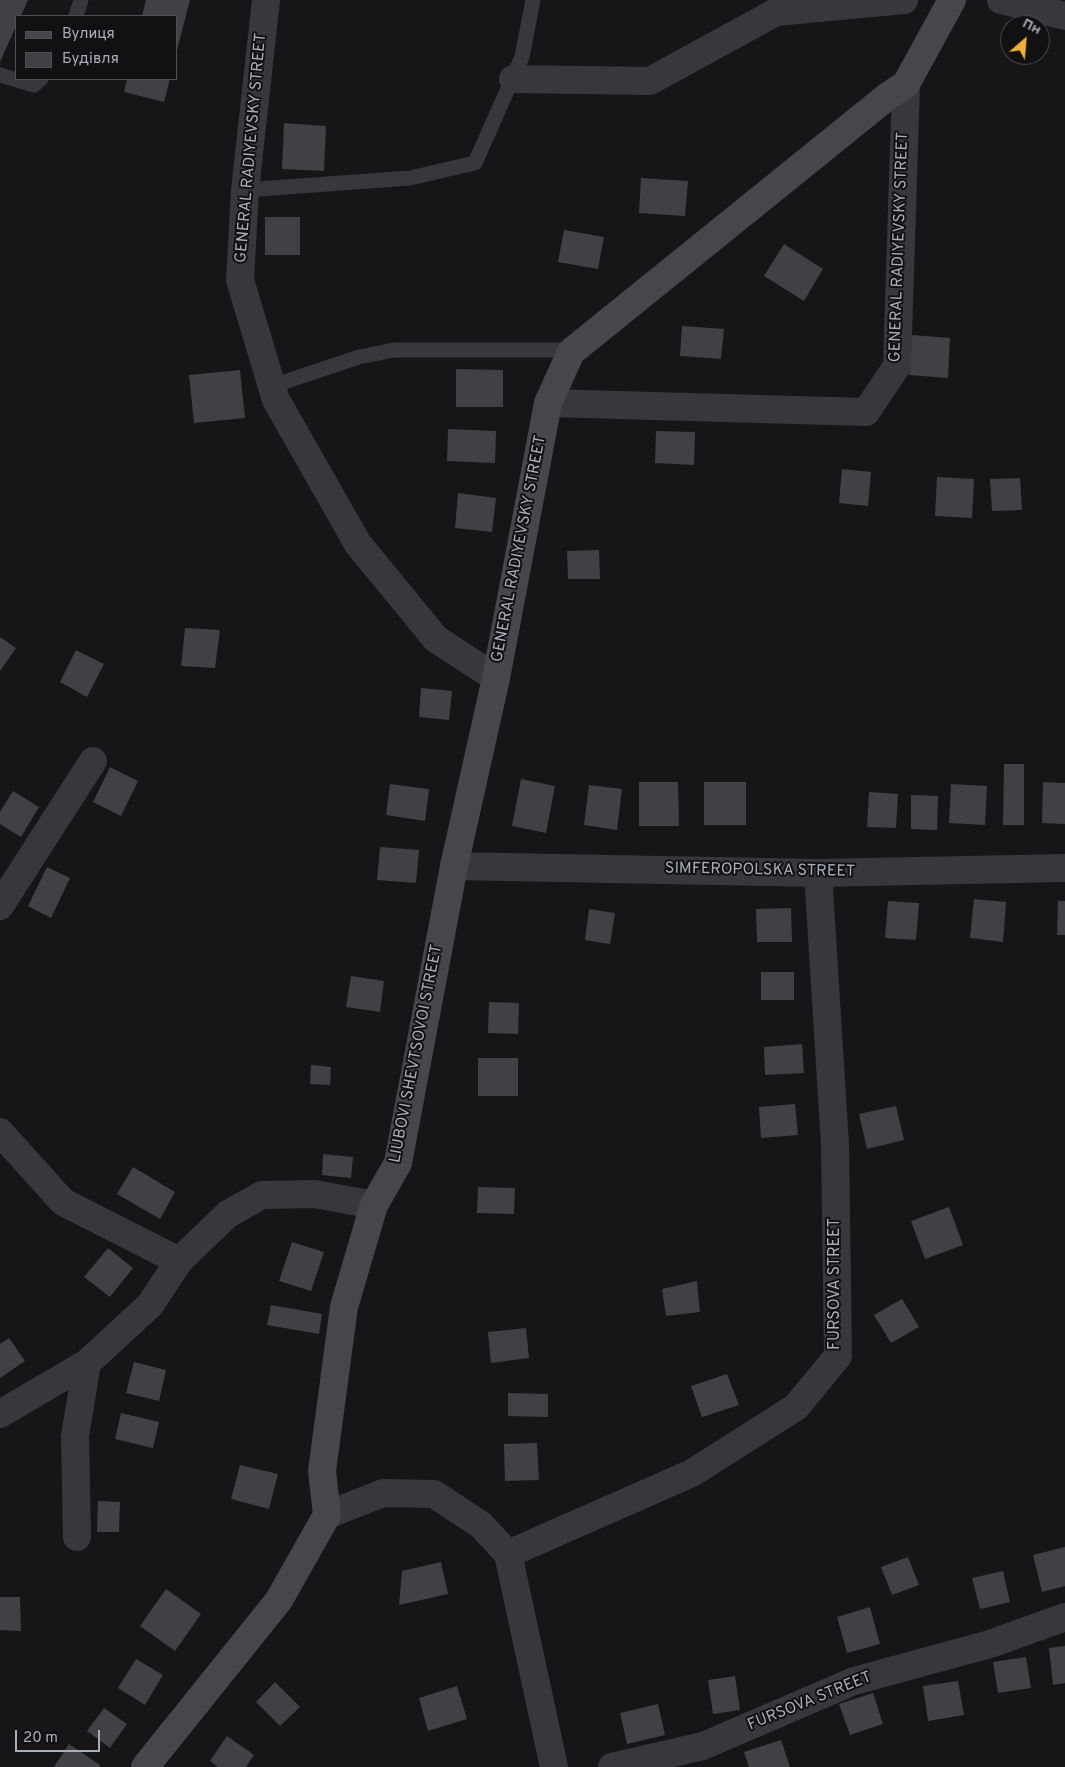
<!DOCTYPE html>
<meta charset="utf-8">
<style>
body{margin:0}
#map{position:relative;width:1065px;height:1767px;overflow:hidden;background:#161618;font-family:Overpass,sans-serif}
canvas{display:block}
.legend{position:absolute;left:15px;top:15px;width:162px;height:65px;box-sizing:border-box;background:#111113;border:1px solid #4d4f55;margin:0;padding:6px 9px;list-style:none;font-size:15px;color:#a8adb8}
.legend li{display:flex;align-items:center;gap:10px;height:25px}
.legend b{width:25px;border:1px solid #4d4f55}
.north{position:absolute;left:1000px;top:15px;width:50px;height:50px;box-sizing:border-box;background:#111113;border:1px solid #4d4f55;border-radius:50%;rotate:27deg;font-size:14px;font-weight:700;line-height:20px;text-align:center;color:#a8adb8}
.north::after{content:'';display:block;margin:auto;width:18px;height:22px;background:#f2b134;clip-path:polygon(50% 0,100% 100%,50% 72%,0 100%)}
.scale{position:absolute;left:15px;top:1730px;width:85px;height:22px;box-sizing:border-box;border:2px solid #a8adb8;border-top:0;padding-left:6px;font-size:15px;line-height:18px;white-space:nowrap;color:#a8adb8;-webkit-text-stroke:4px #111113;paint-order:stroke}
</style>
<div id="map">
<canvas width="1065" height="1767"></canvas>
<ul class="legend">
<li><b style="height:6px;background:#45474d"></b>Вулиця</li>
<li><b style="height:14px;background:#404145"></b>Будівля</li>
</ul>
<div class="north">Пн</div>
<div class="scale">20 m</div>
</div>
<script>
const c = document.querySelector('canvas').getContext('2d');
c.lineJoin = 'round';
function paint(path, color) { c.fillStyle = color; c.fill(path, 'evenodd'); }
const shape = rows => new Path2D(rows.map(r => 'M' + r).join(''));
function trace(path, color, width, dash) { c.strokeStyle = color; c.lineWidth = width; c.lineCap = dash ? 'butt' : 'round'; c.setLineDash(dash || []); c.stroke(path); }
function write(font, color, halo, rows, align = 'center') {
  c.font = font + ' Overpass,sans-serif'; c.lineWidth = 4; c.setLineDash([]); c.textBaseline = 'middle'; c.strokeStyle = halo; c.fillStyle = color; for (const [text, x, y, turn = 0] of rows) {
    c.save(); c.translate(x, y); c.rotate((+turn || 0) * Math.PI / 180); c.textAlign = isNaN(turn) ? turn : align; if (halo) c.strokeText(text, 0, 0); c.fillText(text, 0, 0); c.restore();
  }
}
paint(shape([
 [0,0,28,0,21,16,16,16,16,26,0,62],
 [146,0,190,0,177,50,176,16,142,16],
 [127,79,170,79,164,102,124,92],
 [284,123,326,126,324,171,282,169],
 [641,178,688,181,685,216,639,213],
 [265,217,300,217,300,255,265,255],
 [564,230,604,237,598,269,558,262],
 [784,244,823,269,804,301,764,276],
 [682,326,724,329,721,359,680,356],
 [912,335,950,338,948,378,909,375],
 [456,369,503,370,503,407,456,407],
 [240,370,245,418,194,423,189,375],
 [448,429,496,431,495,463,447,461],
 [656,431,695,432,694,465,655,463],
 [842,469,871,472,868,506,839,503],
 [937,477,974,479,972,518,935,516],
 [1020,478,1022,510,992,511,990,479],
 [458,493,496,498,492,532,455,528],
 [599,550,600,579,568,579,567,551],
 [185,628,220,630,215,668,181,666],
 [0,637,16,648,0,671],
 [76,650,104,664,87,697,60,682],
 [421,688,452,691,449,720,419,717],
 [1004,764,1024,764,1024,825,1003,825],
 [110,767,138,781,121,816,93,802],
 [521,779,555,786,546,833,512,826],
 [639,782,678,782,679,826,639,826],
 [704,782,746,782,746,825,704,825],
 [1043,782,1065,783,1065,824,1042,823],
 [390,784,429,789,425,821,386,815],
 [951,784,987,786,985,825,949,823],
 [589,785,622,789,617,830,584,825],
 [13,791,39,807,21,837,0,824,0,812],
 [869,792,898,794,896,828,867,827],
 [911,795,938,796,937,830,911,829],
 [380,847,419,850,416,883,377,880],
 [47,867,70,878,51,918,28,906],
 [974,899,1006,902,1003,942,970,938],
 [888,901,919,903,916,940,885,938],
 [1058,901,1065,901,1065,935,1057,935],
 [791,908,792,942,757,942,756,909],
 [589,909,615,913,610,944,585,940],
 [761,972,794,972,794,1000,761,1000],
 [351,976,384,981,380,1012,346,1007],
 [489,1002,519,1003,518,1034,488,1033],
 [802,1044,804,1073,765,1075,764,1047],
 [478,1058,518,1058,518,1096,478,1096],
 [311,1065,331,1067,330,1085,310,1084],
 [795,1104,798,1135,761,1138,759,1107],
 [896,1106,904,1140,867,1149,859,1114],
 [323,1154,353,1157,351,1178,322,1175],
 [133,1167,175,1192,160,1219,117,1194],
 [478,1187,515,1188,514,1214,477,1213],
 [949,1207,963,1245,925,1259,911,1221],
 [292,1242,324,1252,311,1291,279,1281],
 [108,1248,133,1268,110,1297,84,1277],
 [697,1281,700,1312,666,1316,662,1289],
 [902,1299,919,1327,891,1343,874,1315],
 [271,1305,322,1314,319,1334,267,1325],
 [526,1328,529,1358,491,1363,488,1332],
 [9,1338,25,1361,0,1378,0,1344],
 [134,1362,166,1370,159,1401,126,1393],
 [727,1374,739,1405,702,1417,691,1386],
 [508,1393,548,1394,548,1417,508,1416],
 [121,1413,159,1422,153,1448,115,1439],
 [537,1443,539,1480,505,1481,504,1444],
 [240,1465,278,1474,269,1509,231,1499],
 [98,1501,120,1502,119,1532,97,1532],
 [1065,1547,1065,1586,1042,1592,1033,1555],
 [908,1557,919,1585,892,1595,881,1567],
 [441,1562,448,1594,399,1605,402,1571],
 [1003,1571,1010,1602,980,1609,972,1578],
 [166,1589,201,1614,175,1651,140,1626],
 [0,1597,20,1597,21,1631,0,1630],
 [870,1607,880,1644,847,1653,837,1617],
 [1065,1646,1065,1683,1053,1685,1049,1648],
 [1026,1657,1031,1688,998,1693,993,1662],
 [136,1659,163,1675,145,1705,118,1688],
 [735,1676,740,1710,713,1714,708,1680],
 [958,1681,964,1715,928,1721,923,1686],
 [275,1682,300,1707,280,1726,256,1702],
 [457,1686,467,1719,428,1731,419,1698],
 [873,1693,883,1724,850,1735,839,1704],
 [658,1704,665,1735,627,1744,620,1713],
 [104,1708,127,1724,110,1748,87,1731],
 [227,1736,254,1755,246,1767,218,1767,210,1761],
 [781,1740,790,1767,749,1767,744,1752],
 [69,1744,100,1765,99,1767,54,1767]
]), '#404145');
trace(shape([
 [76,16,81,0],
 [0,75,34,85,41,79],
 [245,190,410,178,475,163,522,57,533,0],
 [272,386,359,357,394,350,574,350]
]), '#37383d', 15);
trace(shape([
 [266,0,245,190,240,280,276,400,358,544,436,639,496,678],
 [1001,0,1065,16],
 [513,79,650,81,776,12,904,0],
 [548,403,866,412,897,366,906,84],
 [454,866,818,873,1065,868],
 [0,906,93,761],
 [0,1132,63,1202,179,1261,228,1214,262,1195,315,1194,374,1205],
 [0,1414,87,1363,150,1305,179,1261],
 [327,1515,383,1493,434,1494,481,1525,508,1554,692,1473,796,1407,838,1356,835,1145,818,873],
 [77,1537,75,1436,87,1363],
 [508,1554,554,1767],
 [612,1767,703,1746,854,1681,990,1644,1065,1617]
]), '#37383d', 28);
trace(shape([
 [145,1767,279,1600,327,1515,322,1471,344,1307,374,1205,398,1163,454,866,496,678,548,403,571,352,888,96,906,84,952,0]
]), '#45474d', 28);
write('16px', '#a8adb8', '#111113', [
 ["GENERAL RADIYEVSKY STREET",252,148,-85],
 ["GENERAL RADIYEVSKY STREET",900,247,-88],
 ["GENERAL RADIYEVSKY STREET",520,549,-79],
 ["SIMFEROPOLSKA STREET",760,871,1],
 ["LIUBOVI SHEVTSOVOI STREET",417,1054,-79],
 ["FURSOVA STREET",836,1284,-90],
 ["FURSOVA STREET",810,1702,-22]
]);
</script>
